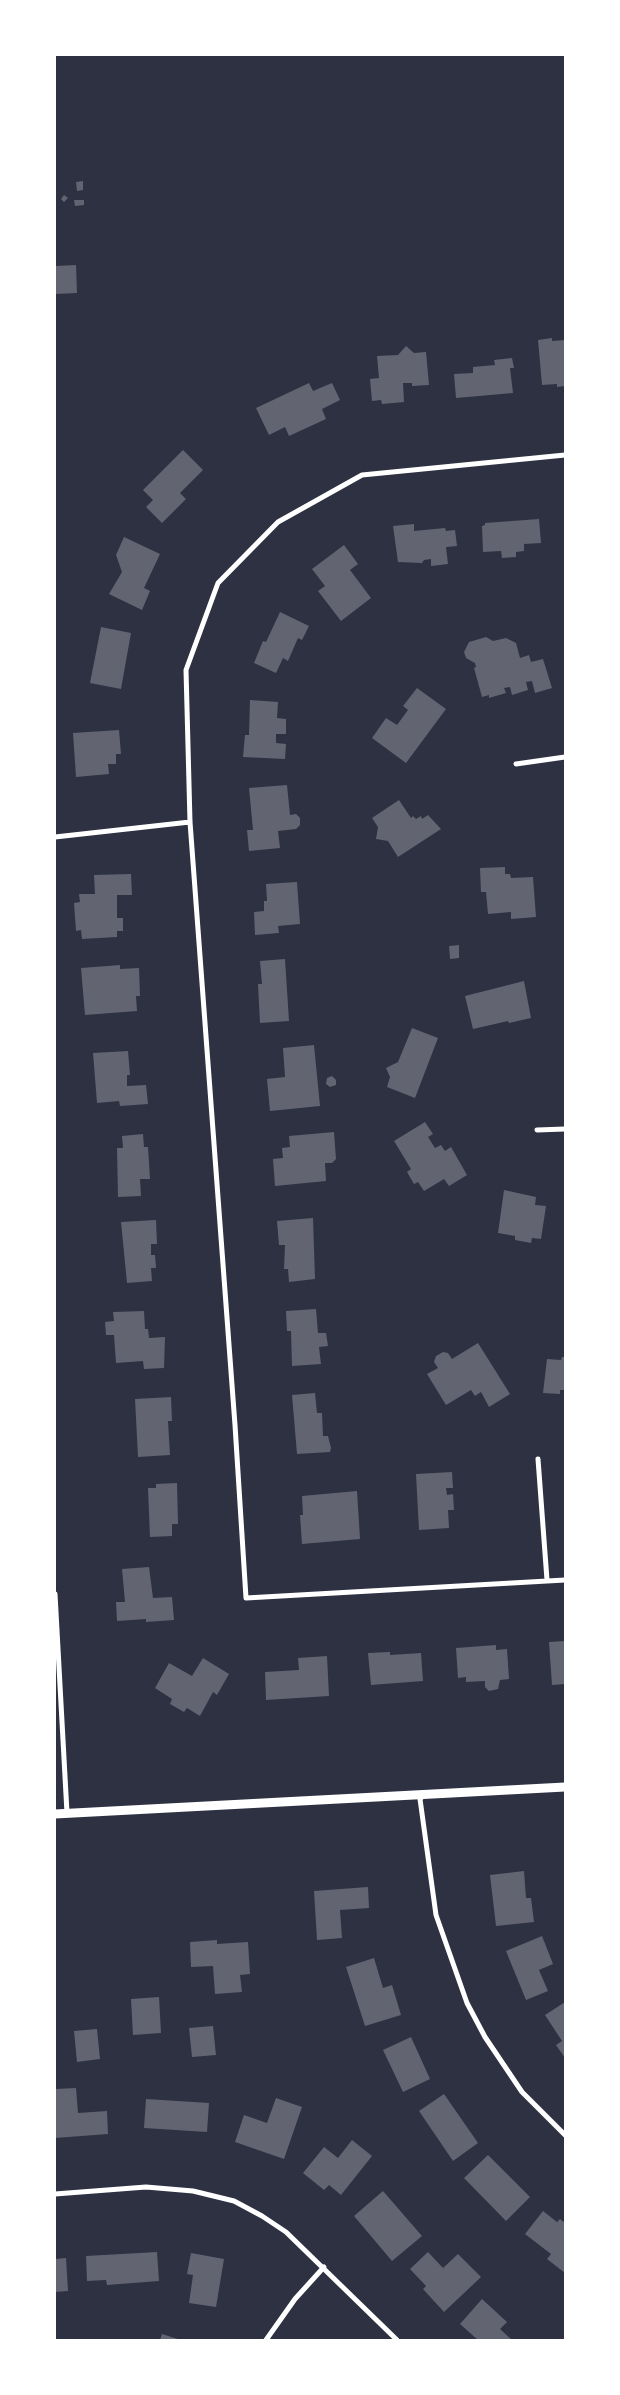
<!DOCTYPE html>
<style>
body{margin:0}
#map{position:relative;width:620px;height:2395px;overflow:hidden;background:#2d3142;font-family:Karla,sans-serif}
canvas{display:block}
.frame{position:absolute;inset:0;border:56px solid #fff;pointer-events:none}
</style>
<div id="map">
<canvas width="620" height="2395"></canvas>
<div class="frame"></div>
</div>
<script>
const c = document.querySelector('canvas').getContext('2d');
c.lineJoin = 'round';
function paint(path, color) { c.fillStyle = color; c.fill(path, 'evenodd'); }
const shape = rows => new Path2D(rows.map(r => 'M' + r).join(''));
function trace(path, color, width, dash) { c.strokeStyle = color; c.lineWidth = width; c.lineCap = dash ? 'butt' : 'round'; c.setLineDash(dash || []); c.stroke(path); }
paint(shape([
 [83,181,83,190,77,191,76,182],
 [64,195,68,198,64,202,61,199],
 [74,200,84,200,84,205,75,206],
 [76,265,77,293,55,294,55,266],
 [552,338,552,341,565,340,565,386,557,387,557,384,542,385,538,340],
 [406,346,414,353,426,352,429,385,412,386,412,383,403,383,404,402,382,404,381,400,372,401,370,379,379,378,377,356,398,355],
 [512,358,514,368,510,368,513,393,456,398,454,374,473,373,473,367,495,365,494,360],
 [309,383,313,391,332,383,340,400,322,409,326,419,289,436,285,427,269,435,256,408],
 [183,450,203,470,180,493,186,499,162,523,146,507,153,500,143,490],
 [539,519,541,543,524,544,524,551,516,552,516,557,502,558,501,551,483,552,482,526,485,525,485,523],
 [414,524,414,531,445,528,446,531,455,530,457,546,446,547,448,564,431,566,431,559,424,560,422,563,398,562,393,526],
 [124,537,160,554,144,588,150,591,142,610,109,594,122,572,116,555],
 [344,545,358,564,350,570,371,598,341,621,318,591,325,586,312,569],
 [280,612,309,626,302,640,298,638,288,661,283,658,276,673,254,663,263,641,266,642],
 [101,627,131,633,121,689,90,683],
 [486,637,493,641,506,638,516,643,520,658,529,655,531,662,543,659,552,688,535,693,532,681,526,682,528,690,512,695,510,687,504,688,506,693,489,698,489,695,482,697,474,668,476,667,475,663,466,658,464,652,469,642],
 [417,688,446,709,406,763,372,738,386,718,397,725,408,710,403,706],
 [250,700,278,702,277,718,286,719,286,734,276,734,276,743,286,744,285,759,243,757,245,735,249,735],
 [119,730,121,754,116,754,116,764,108,764,109,774,76,777,73,733],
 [287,785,290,815,296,814,300,818,300,825,296,829,278,831,280,848,249,851,247,830,253,830,249,788],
 [399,800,411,818,413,816,416,819,421,816,422,819,428,815,441,829,398,857,388,841,376,839,378,827,372,818],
 [505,867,505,874,510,874,511,878,533,877,536,917,511,919,511,912,488,914,486,892,481,892,480,868],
 [131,874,132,895,117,895,117,918,123,918,123,931,117,931,117,937,82,939,81,930,76,931,74,903,80,902,79,894,95,894,94,875],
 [297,882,300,924,278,926,279,933,255,935,254,912,264,911,264,901,267,901,266,884],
 [459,945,459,958,450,959,449,946],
 [285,959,289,1021,260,1023,258,984,262,984,260,961],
 [120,965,120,969,139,968,140,996,136,996,137,1011,85,1015,81,968],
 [524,981,531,1018,509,1023,508,1021,473,1029,465,996],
 [412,1028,438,1038,415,1098,387,1087,390,1077,386,1068,398,1062],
 [314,1045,320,1106,270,1111,267,1079,285,1077,283,1048],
 [128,1051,130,1075,127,1075,127,1086,146,1085,148,1104,120,1106,119,1101,97,1103,93,1053],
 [332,1076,336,1080,336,1085,330,1087,326,1084,327,1078],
 [425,1122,433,1134,428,1137,435,1148,441,1145,445,1151,451,1147,467,1175,449,1186,444,1179,424,1191,418,1182,414,1184,407,1172,411,1169,394,1141],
 [334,1132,336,1159,332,1163,325,1163,326,1181,275,1186,273,1159,283,1158,282,1148,290,1147,289,1136],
 [143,1134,144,1147,148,1147,150,1179,140,1179,141,1196,118,1197,117,1148,123,1148,122,1136],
 [504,1190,536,1197,535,1205,546,1206,541,1239,532,1238,531,1243,515,1240,515,1236,498,1233],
 [313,1218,315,1279,289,1282,288,1269,284,1269,285,1245,279,1245,277,1221],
 [156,1220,157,1244,151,1244,151,1255,155,1255,156,1268,151,1268,152,1281,127,1283,121,1222],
 [316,1309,318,1333,326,1333,328,1346,319,1347,321,1364,292,1366,291,1331,287,1331,286,1311],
 [144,1311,145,1329,148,1329,149,1338,165,1337,164,1368,144,1369,143,1361,116,1363,114,1335,106,1335,105,1322,114,1321,113,1312],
 [478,1343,510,1394,489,1407,481,1392,475,1396,471,1390,446,1405,427,1374,438,1368,434,1362,436,1356,443,1352,448,1353,452,1359],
 [562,1357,565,1357,565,1390,560,1390,560,1394,543,1393,547,1359,561,1360],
 [315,1393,317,1413,322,1413,323,1436,328,1436,331,1448,330,1452,297,1454,292,1395],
 [171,1397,172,1421,168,1421,170,1455,138,1457,135,1399],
 [452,1472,453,1488,446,1488,447,1495,453,1494,454,1510,448,1510,449,1528,419,1530,416,1474],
 [177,1483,178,1524,172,1524,172,1536,150,1537,148,1488,156,1488,156,1484],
 [357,1491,360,1539,302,1544,300,1515,303,1515,302,1496],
 [149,1567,153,1598,172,1597,174,1620,146,1622,146,1619,117,1621,116,1602,125,1602,122,1569],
 [565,1641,565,1684,552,1685,549,1642],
 [496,1645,496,1650,507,1649,509,1679,500,1680,498,1689,489,1691,485,1687,485,1681,466,1682,466,1677,458,1678,456,1648],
 [390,1652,390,1655,421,1653,423,1681,371,1685,368,1653],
 [327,1656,329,1696,266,1700,265,1672,299,1670,298,1658],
 [203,1658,229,1674,217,1695,213,1692,200,1716,187,1708,184,1712,170,1704,172,1699,155,1688,169,1663,192,1676],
 [524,1871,526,1898,531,1898,534,1922,496,1926,490,1875],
 [368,1887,369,1908,340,1910,342,1938,317,1940,314,1891],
 [542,1936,553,1964,539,1970,548,1991,526,2000,506,1951],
 [217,1940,217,1944,248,1942,250,1974,240,1975,242,1992,215,1994,213,1966,191,1967,190,1942],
 [374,1958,383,1988,392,1985,401,2015,365,2026,346,1967],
 [159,1997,161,2033,133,2035,131,1999],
 [565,2002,565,2058,556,2045,562,2041,545,2015],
 [213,2026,216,2055,192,2057,189,2028],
 [97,2029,100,2059,77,2062,74,2031],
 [411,2037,430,2079,403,2092,383,2050],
 [76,2088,78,2113,107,2111,108,2134,55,2138,55,2089],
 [444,2094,478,2143,453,2161,419,2111],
 [276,2098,302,2107,284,2159,235,2142,244,2115,267,2123],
 [146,2099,209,2103,207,2132,144,2128],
 [352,2140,372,2156,341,2195,329,2185,324,2190,303,2173,324,2147,338,2158],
 [488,2155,530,2197,506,2221,464,2178],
 [383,2191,422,2236,392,2261,354,2216],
 [543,2211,557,2222,560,2219,565,2223,565,2273,547,2259,551,2254,525,2234],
 [157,2252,159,2281,107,2285,106,2280,87,2281,86,2256],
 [428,2252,443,2268,458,2254,481,2277,444,2312,423,2289,426,2286,410,2269],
 [191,2253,224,2259,216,2307,189,2303,193,2275,187,2274],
 [66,2258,68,2291,55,2292,55,2259],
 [482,2299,507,2322,500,2329,512,2340,478,2340,460,2324],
 [162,2334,181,2340,160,2340]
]), '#626471');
trace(shape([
 [565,455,362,475,278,522,218,583,186,670,190,822,235,1425,246,1598,565,1580],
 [516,764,565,757],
 [55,837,190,822],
 [537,1130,565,1129],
 [538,1459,547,1580],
 [55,1594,67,1813],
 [424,1795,420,1799,436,1915,467,2003,485,2037,522,2092,565,2135],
 [55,2194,146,2187,193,2191,234,2201,262,2216,286,2232,397,2340],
 [266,2340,295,2299,324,2267]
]), '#fff', 5);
trace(shape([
 [55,1814,565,1787]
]), '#fff', 9);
</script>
